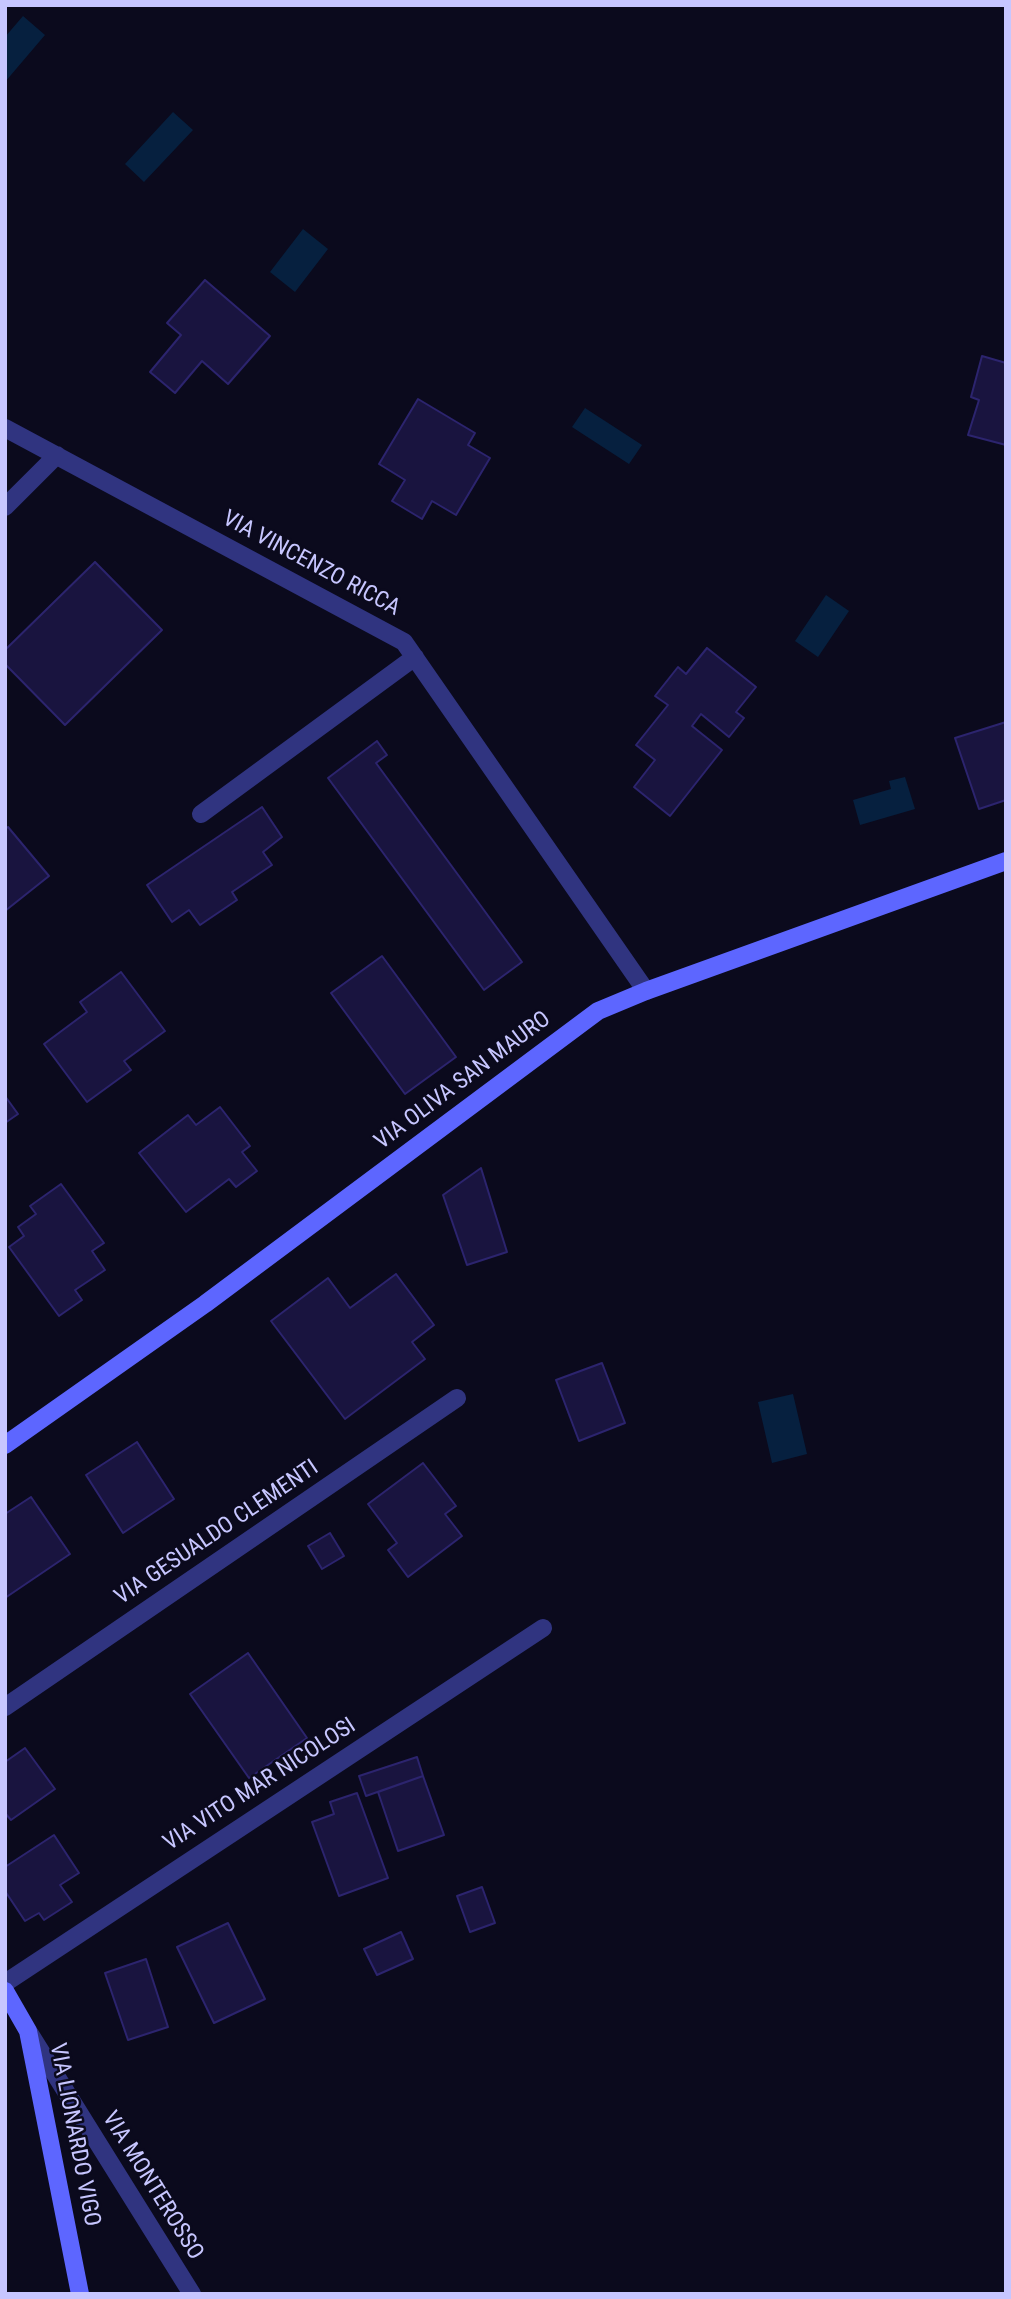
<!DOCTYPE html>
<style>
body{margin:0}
#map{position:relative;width:1011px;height:2299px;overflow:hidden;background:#0b0a1d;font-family:"Roboto Condensed",sans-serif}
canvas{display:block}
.frame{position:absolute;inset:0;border:7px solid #c7c6ff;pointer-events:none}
</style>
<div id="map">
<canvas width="1011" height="2299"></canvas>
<div class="frame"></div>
</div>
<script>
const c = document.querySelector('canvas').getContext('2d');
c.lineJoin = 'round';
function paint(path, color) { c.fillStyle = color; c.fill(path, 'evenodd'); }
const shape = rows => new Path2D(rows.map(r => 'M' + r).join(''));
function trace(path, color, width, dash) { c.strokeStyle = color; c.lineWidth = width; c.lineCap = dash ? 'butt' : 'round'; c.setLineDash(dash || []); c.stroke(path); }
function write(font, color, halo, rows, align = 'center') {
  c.font = font + ' "Roboto Condensed",sans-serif'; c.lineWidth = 5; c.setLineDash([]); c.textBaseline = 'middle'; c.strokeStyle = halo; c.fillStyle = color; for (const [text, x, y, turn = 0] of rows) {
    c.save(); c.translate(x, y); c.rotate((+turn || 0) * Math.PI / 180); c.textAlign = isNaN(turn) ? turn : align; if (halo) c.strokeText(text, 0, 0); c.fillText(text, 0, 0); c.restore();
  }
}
paint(shape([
 [23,16,45,35,5,82,5,37],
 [173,112,193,130,144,182,125,164],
 [303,229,328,249,295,292,270,272],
 [585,408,642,445,629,464,572,427],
 [826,595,849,611,818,657,795,641],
 [905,777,915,809,860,825,853,800,891,789,889,781],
 [793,1394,807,1454,772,1463,758,1402]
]), '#06203f');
const building = shape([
 [205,280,270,336,228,384,202,361,175,393,150,372,181,335,167,323,205,280],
 [982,356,1006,363,1006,445,968,435,979,400,971,397,982,356],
 [418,399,475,433,468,445,490,458,456,515,432,501,422,519,392,501,405,480,379,464,418,399],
 [95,562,162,630,65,725,5,664,5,650,95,562],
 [707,648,756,687,736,712,744,718,729,737,701,714,692,726,722,750,670,816,634,787,655,760,636,745,668,705,655,696,678,667,686,674,707,648],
 [1006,722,1006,800,979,809,955,738,1006,722],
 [377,741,387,755,376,763,522,962,484,990,328,778,377,741],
 [262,807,282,837,263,852,272,865,232,892,237,900,200,925,189,910,172,922,147,885,262,807],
 [8,827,49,876,5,911,5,829,8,827],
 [382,956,456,1057,405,1094,331,993,382,956],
 [121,972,165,1031,124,1061,131,1070,87,1102,44,1044,87,1012,80,1002,121,972],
 [5,1096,18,1114,5,1123,5,1096],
 [220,1107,250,1146,242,1152,257,1171,236,1187,229,1179,186,1212,139,1153,188,1115,196,1125,220,1107],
 [481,1168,507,1252,467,1265,443,1195,481,1168],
 [61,1184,104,1243,92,1251,105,1270,75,1290,82,1300,59,1316,9,1247,24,1236,18,1227,36,1214,30,1206,61,1184],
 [396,1274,434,1325,412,1342,425,1359,345,1419,271,1321,328,1278,350,1308,396,1274],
 [602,1363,625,1423,579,1441,556,1380,602,1363],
 [137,1442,174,1499,123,1533,86,1475,137,1442],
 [423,1463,456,1506,445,1514,462,1536,408,1577,388,1550,397,1543,368,1504,423,1463],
 [31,1497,70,1554,5,1598,5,1514,31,1497],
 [330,1533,344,1556,322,1569,308,1546,330,1533],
 [248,1653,307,1738,249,1778,190,1694,248,1653],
 [25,1748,55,1789,11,1820,5,1813,5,1762,25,1748],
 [417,1757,423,1776,366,1796,359,1776,417,1757],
 [423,1776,444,1835,398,1851,378,1792,423,1776],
 [357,1793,388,1878,339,1896,312,1822,334,1814,330,1802,357,1793],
 [54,1835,79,1873,60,1885,72,1902,44,1920,39,1913,25,1921,5,1891,5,1867,54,1835],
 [482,1887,495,1923,470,1932,457,1896,482,1887],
 [228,1923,265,1999,214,2023,177,1947,228,1923],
 [401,1932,413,1959,377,1975,364,1949,401,1932],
 [146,1959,168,2027,128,2040,105,1973,146,1959]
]);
paint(building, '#19143f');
trace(building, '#2c246e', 2);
trace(shape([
 [5,428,404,642,646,991],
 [5,507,57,455],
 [201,814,415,657],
 [5,1707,457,1398],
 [5,1983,543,1628],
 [30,2034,192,2294]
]), '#303480', 18);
trace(shape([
 [5,1445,205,1304,598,1011,646,991,1006,861],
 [5,1991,28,2031,80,2294]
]), '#5d66ff', 18);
write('23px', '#c7c6ff', '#0b0a1d', [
 ["VIA VINCENZO RICCA",311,564,28],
 ["VIA OLIVA SAN MAURO",463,1081,-37],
 ["VIA GESUALDO CLEMENTI",217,1533,-34],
 ["VIA VITO MAR NICOLOSI",260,1785,-33],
 ["VIA LIONARDO VIGO",74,2135,79],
 ["VIA MONTEROSSO",152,2186,58]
]);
</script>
